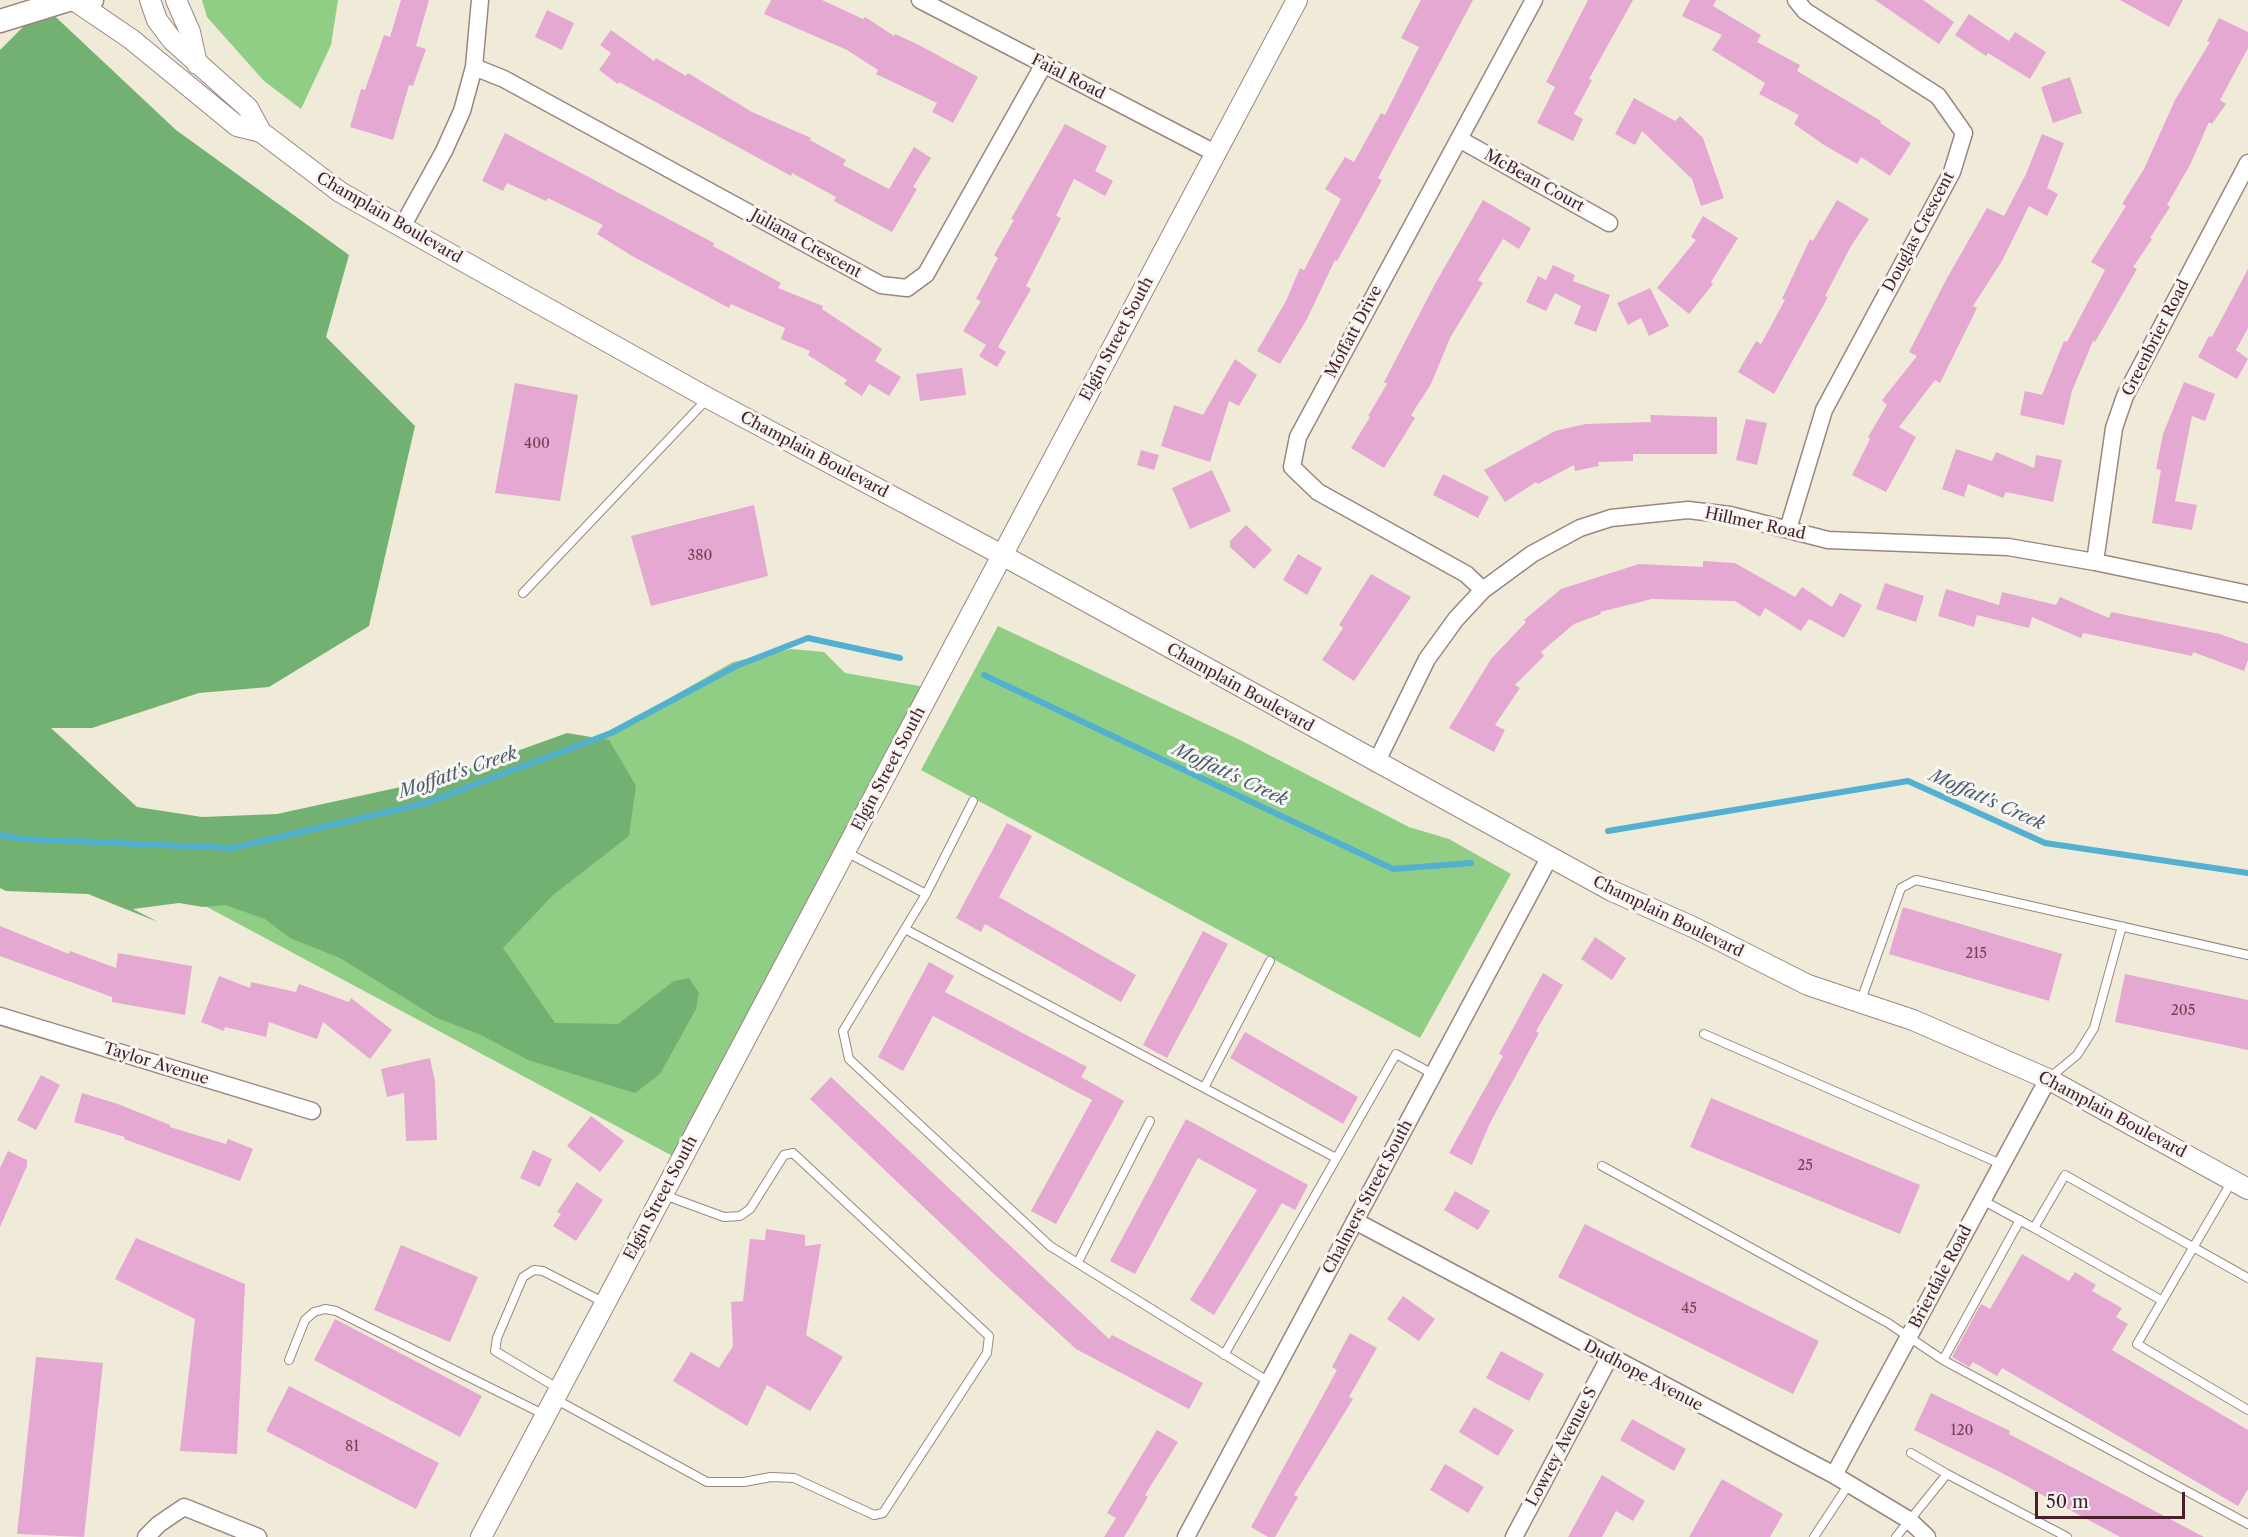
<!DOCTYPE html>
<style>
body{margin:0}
#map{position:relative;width:2248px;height:1537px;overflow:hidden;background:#f0ebd8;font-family:"Libre Caslon Text",serif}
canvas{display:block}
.scale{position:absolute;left:2035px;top:1492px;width:150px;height:27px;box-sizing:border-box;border:3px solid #4a1f2b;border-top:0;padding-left:8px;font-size:18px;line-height:21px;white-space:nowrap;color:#4a1f2b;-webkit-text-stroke:4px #f6f6f2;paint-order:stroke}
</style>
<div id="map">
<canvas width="2248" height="1537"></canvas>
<div class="scale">50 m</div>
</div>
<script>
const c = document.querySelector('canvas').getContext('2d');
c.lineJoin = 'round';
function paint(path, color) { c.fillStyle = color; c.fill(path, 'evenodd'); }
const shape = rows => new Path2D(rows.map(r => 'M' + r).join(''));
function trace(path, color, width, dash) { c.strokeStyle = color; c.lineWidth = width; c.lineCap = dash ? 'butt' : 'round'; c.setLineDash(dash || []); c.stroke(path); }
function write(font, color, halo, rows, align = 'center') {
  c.font = font + ' "Libre Caslon Text",serif'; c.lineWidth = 6; c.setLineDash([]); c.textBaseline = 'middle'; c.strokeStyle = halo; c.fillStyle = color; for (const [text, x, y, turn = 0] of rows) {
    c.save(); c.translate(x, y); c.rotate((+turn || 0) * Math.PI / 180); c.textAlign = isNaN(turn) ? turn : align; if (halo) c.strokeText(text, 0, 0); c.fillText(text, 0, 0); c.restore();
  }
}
paint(shape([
 [202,0,338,0,331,45,301,109,264,81,207,17],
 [998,626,1238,739,1409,827,1449,839,1511,874,1420,1038,921,770],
 [791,649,824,652,845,673,931,688,680,1160,138,870,417,805,621,726,733,662]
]), '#8fce84');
paint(shape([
 [44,6,176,130,349,255,326,337,415,426,369,626,269,687,199,693,92,728,51,728,137,807,202,817,277,814,442,778,567,733,609,740,636,786,629,836,553,895,503,948,555,1023,618,1024,674,981,689,978,699,993,696,1009,660,1074,635,1093,528,1060,481,1035,437,1018,340,958,290,938,265,919,225,905,203,907,179,903,133,909,158,922,88,894,6,891,0,888,0,50]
]), '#73b172');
trace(shape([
 [984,675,1393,869,1471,863],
 [1608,831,1908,781,2045,843,2248,873],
 [0,835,23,839,232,848,426,803,611,733,736,666,808,638,900,658]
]), '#52b0d0', 6);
paint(shape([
 [401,0,429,0,416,46,426,49,413,86,409,85,393,140,350,127,361,89,365,90,384,35,390,37],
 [771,0,822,0,863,19,865,17,894,36,895,34,917,44,978,77,953,123,932,112,937,103,876,74,878,70,847,50,764,14],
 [1421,0,1473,0,1378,178,1382,180,1337,261,1335,260,1307,319,1280,364,1257,351,1286,301,1300,268,1304,270,1341,199,1325,189,1345,157,1354,162,1381,113,1385,115,1419,47,1401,38],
 [1588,0,1633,0,1589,79,1592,80,1574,114,1583,119,1573,141,1537,123,1555,87,1546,82],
 [1690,0,1716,0,1713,6,1761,35,1757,42,1800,65,1797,71,1881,121,1880,123,1911,143,1890,176,1861,157,1857,164,1824,145,1794,124,1799,115,1759,94,1765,83,1712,50,1722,35,1682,16],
 [1875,0,1923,0,1954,22,1939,44],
 [2120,0,2183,0,2169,27],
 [547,10,574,23,562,50,535,37],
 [1969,14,2009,41,2015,32,2046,52,2030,79,1988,53,1986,56,1955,35],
 [2219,18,2248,32,2248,48,2220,100,2226,104,2212,124,2209,122,2191,163,2167,205,2170,207,2150,238,2152,239,2133,267,2137,269,2095,342,2093,341,2072,391,2064,425,2020,415,2025,391,2042,395,2064,341,2067,342,2105,270,2091,262,2126,206,2122,204,2144,169,2175,100,2210,42,2207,41],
 [611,30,654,61,656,58,686,76,688,73,752,112,811,138,810,140,846,160,843,165,889,189,914,147,931,158,913,187,917,189,892,232,834,201,836,197,792,173,791,176,619,82,618,84,599,70,611,53,600,45],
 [2070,77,2082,113,2053,123,2041,87],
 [1634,98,1675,121,1680,116,1703,138,1724,198,1701,206,1692,179,1642,131,1635,145,1615,134],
 [1065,124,1107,146,1095,171,1113,181,1105,196,1074,179,1056,216,1061,218,1026,286,1031,289,998,347,1006,352,997,367,979,356,986,345,963,331,981,301,976,299,998,258,994,255,1014,220,1011,219],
 [505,133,714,243,713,246,781,283,778,288,823,306,822,309,882,349,875,361,901,377,889,396,869,384,862,396,844,384,847,380,808,355,810,351,781,339,785,328,731,304,729,308,632,256,597,234,603,225,548,198,546,201,507,183,503,191,482,181],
 [2042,134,2064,143,2047,188,2058,194,2047,216,2029,206,2002,261,1973,306,1977,308,1940,383,1935,380,1899,427,1916,437,1886,492,1852,475,1870,439,1868,437,1887,405,1882,400,1917,356,1909,352,1946,280,1987,208,2004,216,2026,174],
 [1483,200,1531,228,1519,249,1503,239,1478,280,1483,283,1450,338,1431,384,1411,415,1415,418,1384,468,1351,448,1370,417,1368,416,1387,384,1384,382,1435,284],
 [1837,200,1869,219,1851,246,1825,296,1828,297,1774,394,1738,372,1756,341,1761,344,1785,300,1782,299,1810,239,1813,241],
 [1703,216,1738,238,1711,282,1713,284,1689,314,1657,288,1696,240,1691,237],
 [1553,265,1575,275,1573,281,1610,295,1596,332,1574,324,1581,306,1555,293,1546,311,1526,302,1538,276,1546,280],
 [2248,269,2248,328,2236,350,2248,359,2237,379,2198,357,2209,336,2212,337],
 [1650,288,1669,326,1649,336,1641,318,1628,325,1617,303],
 [1235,359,1257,375,1239,406,1229,401,1210,462,1161,446,1174,405,1203,415],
 [962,368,966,395,920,401,916,374],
 [2184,382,2215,394,2205,421,2192,416,2175,501,2197,505,2192,530,2152,523,2161,470,2156,469,2163,434],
 [515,383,578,395,560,501,495,493],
 [1650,415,1717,417,1717,454,1633,454,1633,461,1598,462,1599,466,1575,471,1574,465,1538,484,1536,482,1505,502,1484,470,1555,431,1585,424,1651,422],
 [1746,419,1767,423,1757,465,1736,460],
 [1956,449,1992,461,1996,452,2034,468,2036,455,2062,460,2053,502,2006,492,2003,498,1968,484,1964,497,1942,489],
 [1141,450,1159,455,1154,470,1137,465],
 [1212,470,1231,511,1190,529,1172,488],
 [1443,474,1489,497,1478,518,1433,495],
 [754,505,768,576,651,606,631,536],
 [1246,525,1272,550,1254,569,1230,547,1230,541],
 [1298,554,1322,568,1307,595,1283,580],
 [1703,561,1735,563,1795,597,1802,587,1832,607,1840,593,1862,605,1844,638,1809,619,1801,631,1765,608,1760,617,1735,601,1652,599,1600,612,1601,614,1574,624,1541,652,1544,656,1515,685,1520,688,1495,725,1505,730,1494,752,1449,728,1491,659,1526,622,1524,620,1561,589,1639,564,1703,567],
 [1371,574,1411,597,1354,681,1322,660,1343,628,1339,625],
 [1885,583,1924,596,1916,622,1876,609],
 [1946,589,1999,605,2002,592,2056,605,2060,597,2109,618,2111,612,2220,634,2248,644,2248,660,2244,671,2193,652,2192,656,2083,633,2081,638,2032,617,2029,628,1977,615,1974,627,1938,616],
 [1007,823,1032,836,999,897,1136,975,1121,1002,985,924,981,932,956,918],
 [1903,907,2062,954,2049,1001,1889,954],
 [0,926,69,954,70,951,116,968,118,953,192,966,185,1015,112,1002,112,997,0,956],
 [1203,931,1228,944,1167,1058,1143,1045],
 [1595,937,1626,958,1612,980,1581,959],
 [929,962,954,976,945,992,1087,1067,1081,1077,1124,1101,1056,1224,1031,1211,1092,1100,933,1016,903,1071,878,1057],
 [1543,973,1563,985,1536,1031,1539,1033,1490,1123,1472,1165,1449,1153,1503,1056,1499,1054],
 [2125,974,2248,1000,2248,1050,2115,1022],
 [219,976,250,988,251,982,296,992,299,984,349,1002,351,998,392,1030,370,1059,323,1022,317,1039,269,1022,266,1037,225,1027,224,1031,201,1022],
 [1245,1032,1358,1097,1343,1124,1230,1058],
 [430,1058,435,1082,437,1140,406,1141,404,1093,387,1097,381,1069],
 [41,1075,60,1085,36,1130,17,1120],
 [831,1077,1109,1339,1112,1335,1203,1383,1189,1409,1076,1349,994,1274,810,1099],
 [82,1093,118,1104,170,1125,170,1127,226,1144,228,1139,253,1149,240,1181,124,1139,125,1137,74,1122],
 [1711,1098,1920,1185,1900,1234,1690,1147],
 [591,1116,624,1141,600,1172,567,1146],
 [1186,1119,1308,1185,1295,1210,1282,1203,1214,1315,1190,1300,1257,1190,1198,1158,1135,1274,1110,1261],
 [533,1150,552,1159,540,1187,520,1178],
 [8,1151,27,1160,27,1166,0,1227,0,1168],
 [577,1182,603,1200,576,1241,553,1226,561,1214,557,1212],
 [1455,1191,1490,1211,1478,1230,1444,1210],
 [1585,1224,1819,1341,1793,1394,1558,1277],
 [766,1229,805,1235,805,1246,821,1244,806,1335,843,1357,810,1411,767,1385,747,1426,673,1381,691,1352,719,1368,733,1346,731,1302,743,1301,750,1239,765,1240],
 [136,1238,245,1284,237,1454,180,1451,195,1319,115,1279],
 [401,1245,478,1277,450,1342,374,1310],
 [2022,1254,2069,1281,2075,1272,2096,1285,2092,1291,2122,1308,2116,1317,2128,1324,2112,1350,2248,1430,2248,1489,2238,1506,2002,1368,1997,1376,1973,1362,1969,1367,1952,1357,1981,1304,1990,1309],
 [1403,1296,1435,1319,1419,1341,1387,1319],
 [335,1319,482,1396,460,1437,314,1360],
 [1350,1333,1377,1348,1349,1397,1353,1399,1294,1495,1298,1497,1275,1537,1268,1537,1251,1527,1337,1370,1332,1367],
 [1501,1351,1544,1374,1529,1401,1486,1378],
 [36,1357,103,1363,84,1537,17,1534],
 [289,1386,439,1463,416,1509,266,1431],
 [1931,1393,2010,1431,2009,1434,2204,1537,2120,1537,2000,1472,1914,1430],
 [1474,1407,1514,1430,1498,1456,1459,1432],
 [1632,1419,1686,1449,1674,1471,1620,1440],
 [1157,1430,1178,1442,1145,1495,1148,1497,1124,1537,1104,1537,1116,1518,1107,1513],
 [1445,1464,1484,1487,1468,1513,1430,1490],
 [1602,1475,1645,1501,1633,1521,1616,1511,1602,1537,1568,1537],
 [1722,1479,1783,1514,1770,1537,1689,1537]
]), '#e5a8d2');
const service = shape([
 [523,593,708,398],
 [846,852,926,894,843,1031,849,1059,1050,1246,1269,1382],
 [926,894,973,801],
 [905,929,1336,1158],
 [1860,1003,1901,888,1916,880,2248,955],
 [1704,1034,2001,1164],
 [2048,1079,2077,1055,2094,1028,2122,926],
 [1204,1088,1270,961],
 [1602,1166,1888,1323,1943,1360,2020,1220],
 [2232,1181,2137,1344,2248,1410],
 [1982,1200,2034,1228,2065,1175,2248,1278],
 [2034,1228,2161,1300],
 [1078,1262,1150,1121],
 [1224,1355,1396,1054,1433,1074],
 [289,1360,305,1320,314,1312,325,1309,336,1311,545,1415],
 [1943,1360,2248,1524],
 [559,1389,495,1351,497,1338,523,1277,534,1270,543,1271,605,1303],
 [555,1399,707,1482,744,1482,771,1477,794,1478,874,1515,883,1513,987,1353,989,1336,793,1153,784,1155,750,1209,740,1216,724,1217,664,1195],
 [1911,1453,1947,1474],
 [1814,1537,1849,1484],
 [1896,1537,1947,1474,2067,1537]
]);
const minor = shape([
 [920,0,1217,154],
 [474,67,504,79,881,285,907,288,926,274,1044,64],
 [1459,139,1609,223],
 [402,227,444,151,462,111,474,67,480,0],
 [1788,529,1824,410,1952,172,1964,133,1938,96,1805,11,1796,0],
 [2095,562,2114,428,2125,396,2248,163],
 [1483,590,1466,574,1318,492,1292,467,1298,437,1534,0],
 [1376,763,1427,659,1456,619,1483,590,1532,554,1580,528,1611,518,1688,510,1730,515,1828,540,2008,547,2095,562,2248,594],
 [0,1016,312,1111],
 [1355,1221,1834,1475,1909,1520,1927,1537],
 [1834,1475,2048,1079],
 [146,1537,159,1524,184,1507,258,1537],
 [1186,1537,1549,858],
 [1514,1537,1609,1358]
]);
const tertiary = shape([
 [150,0,157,20,172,40,248,108,261,132,340,192,402,227,708,398,1002,555,1612,891,1695,928,1808,985,1913,1020,2048,1079,2248,1189],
 [176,0,190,32,197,64],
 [75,1,131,39,237,126,261,132],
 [481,1537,1297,0]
]);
const secondary = shape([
 [64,0,92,0],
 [0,21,65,1]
]);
trace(service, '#9d8582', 10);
trace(minor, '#9d8582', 19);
trace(tertiary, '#9d8582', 22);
trace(secondary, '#9d8582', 25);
trace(service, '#fff', 8);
trace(minor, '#fff', 16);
trace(tertiary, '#fff', 20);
trace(secondary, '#fff', 22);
write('14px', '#714155', null, [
 ["400",537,444],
 ["380",700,556],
 ["215",1976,954],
 ["205",2183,1011],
 ["25",1805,1166],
 ["45",1689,1309],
 ["120",1962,1431],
 ["81",352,1447]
]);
write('16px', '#4a1f2b', '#f6f6f2', [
 ["Faial Road",1068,77,27],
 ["McBean Court",1534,181,29],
 ["Champlain Boulevard",389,218,30],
 ["Douglas Crescent",1919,232,-62],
 ["Juliana Crescent",806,244,29],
 ["Moffatt Drive",1354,332,-62],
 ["Greenbrier Road",2156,338,-63],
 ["Elgin Street South",1117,339,-62],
 ["Champlain Boulevard",814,455,28],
 ["Hillmer Road",1755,524,12],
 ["Champlain Boulevard",1240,688,29],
 ["Elgin Street South",889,769,-62],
 ["Champlain Boulevard",1668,917,26],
 ["Taylor Avenue",156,1064,17],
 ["Champlain Boulevard",2112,1115,28],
 ["Chalmers Street South",1368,1197,-62],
 ["Elgin Street South",661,1198,-62],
 ["Brierdale Road",1941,1277,-62],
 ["Dudhope Avenue",1643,1376,28],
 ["Lowrey Avenue S",1562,1447,-62]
]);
write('italic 18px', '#4d596d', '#f6f6f2', [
 ["Moffatt's Creek",458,773,-19],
 ["Moffatt's Creek",1230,775,25],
 ["Moffatt's Creek",1987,800,24]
]);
</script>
